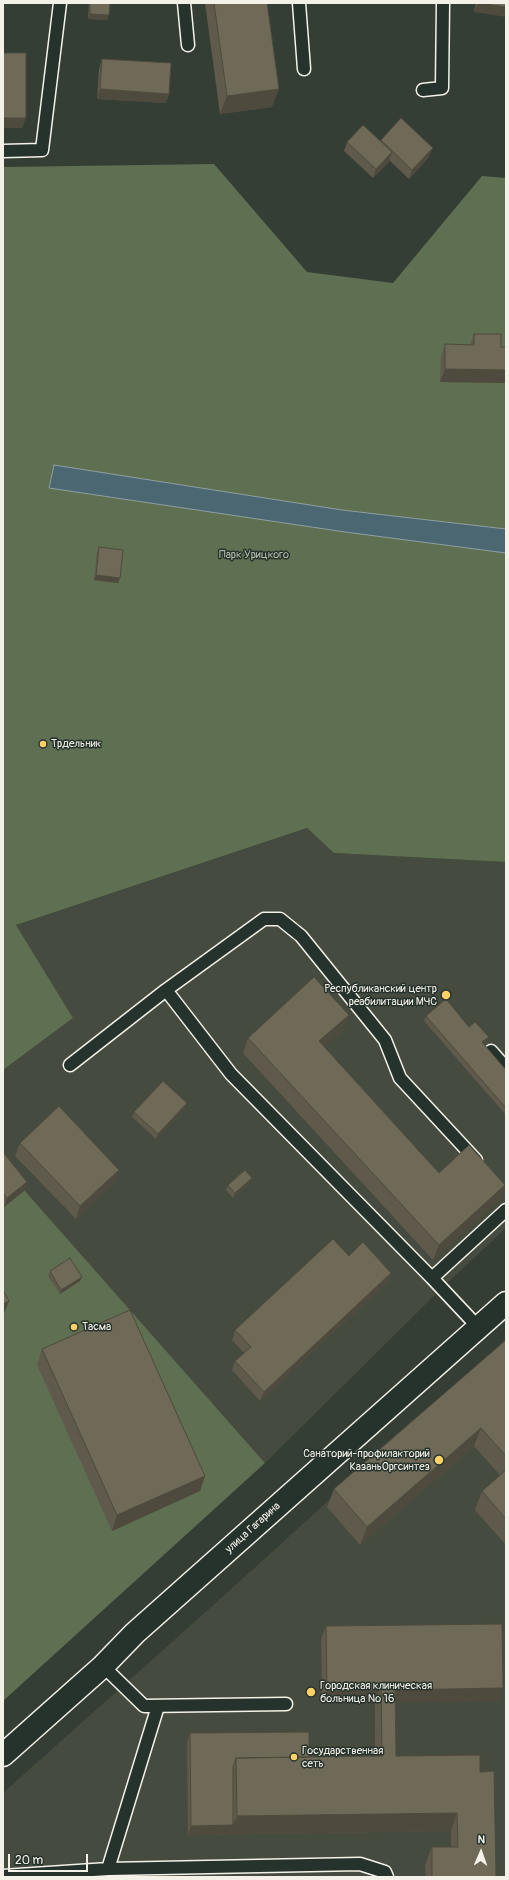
<!DOCTYPE html>
<meta charset="utf-8">
<style>
body{margin:0}
#map{position:relative;width:509px;height:1880px;overflow:hidden;background:#353e35;font-family:Pangolin,sans-serif}
canvas{display:block}
.frame{position:absolute;inset:0;border:4px solid #f4f1e8;pointer-events:none}
.north{position:absolute;left:461px;top:1832px;width:40px;height:40px;-webkit-text-stroke:3px #26332d;paint-order:stroke;rotate:2deg;font-size:11px;font-weight:700;line-height:16px;text-align:center;color:#f4f1e8}
.north::after{content:'';display:block;margin:auto;width:14px;height:18px;background:#f4f1e8;clip-path:polygon(50% 0,100% 100%,50% 72%,0 100%)}
.scale{position:absolute;left:8px;top:1854px;width:80px;height:18px;box-sizing:border-box;border:2px solid #f4f1e8;border-top:0;padding-left:5px;font-size:12px;line-height:14px;white-space:nowrap;color:#f4f1e8;-webkit-text-stroke:3px #26332d;paint-order:stroke}
</style>
<div id="map">
<canvas width="509" height="1880"></canvas>
<div class="frame"></div>
<div class="north">N</div>
<div class="scale">20 m</div>
</div>
<script>
const c = document.querySelector('canvas').getContext('2d');
c.lineJoin = 'round';
function paint(path, color) { c.fillStyle = color; c.fill(path, 'evenodd'); }
const shape = rows => new Path2D(rows.map(r => 'M' + r).join(''));
function trace(path, color, width, dash) { c.strokeStyle = color; c.lineWidth = width; c.lineCap = dash ? 'butt' : 'round'; c.setLineDash(dash || []); c.stroke(path); }
function write(font, color, halo, rows, align = 'center') {
  c.font = font + ' Pangolin,sans-serif'; c.lineWidth = 3; c.setLineDash([]); c.textBaseline = 'middle'; c.strokeStyle = halo; c.fillStyle = color; for (const [text, x, y, turn = 0] of rows) {
    c.save(); c.translate(x, y); c.rotate((+turn || 0) * Math.PI / 180); c.textAlign = isNaN(turn) ? turn : align; if (halo) c.strokeText(text, 0, 0); c.fillText(text, 0, 0); c.restore();
  }
}
paint(shape([
 [307,828,334,853,506,862,506,1228,442,1288,265,1463,3,1166,3,1070,73,1018,16,925],
 [506,1339,506,1877,3,1877,3,1793,239,1582]
]), '#464b3f');
paint(shape([
 [214,164,307,272,393,283,482,176,506,178,506,862,334,853,307,828,16,925,73,1018,3,1070,3,167],
 [3,1166,265,1463,3,1701]
]), '#5f6f51');
const water = shape([
 [54,465,342,510,506,529,506,553,345,532,49,488,54,465]
]);
paint(water, '#4b6872');
trace(water, '#8f9fa1', 1);
const lane = shape([
 [184,3,188,45],
 [299,3,304,69],
 [423,90,442,88,443,3],
 [3,151,42,150,60,3],
 [166,990,231,1074,432,1278,478,1327],
 [491,1051,506,1068],
 [70,1065,166,990,264,919,280,919,301,936,385,1040,400,1078,476,1160],
 [432,1278,506,1210],
 [103,1666,144,1706,286,1704],
 [108,1869,158,1706],
 [3,1876,108,1869,360,1864,385,1872,387,1877]
]);
const street = shape([
 [3,1755,103,1666,135,1633,506,1303]
]);
trace(lane, '#f4f1e8', 15);
trace(street, '#f4f1e8', 25);
trace(lane, '#26332d', 12);
trace(street, '#26332d', 22);
paint(shape([
 [89,3,110,3,107,20,88,19],
 [205,3,267,3,272,107,220,114],
 [476,3,506,3,474,12],
 [102,59,169,94,166,103,97,99,99,69],
 [381,140,429,157,409,179,389,160,389,162,373,178,344,151,347,142,380,141],
 [474,334,501,347,506,347,506,383,440,382,441,357,445,344,470,345],
 [99,547,120,578,118,583,94,580,97,552],
 [349,1015,343,1030,324,1047,439,1173,505,1185,499,1200,433,1260,243,1053,248,1038],
 [426,1016,469,1027,489,1037,487,1042,484,1044,506,1070,506,1115,424,1021],
 [185,1108,156,1139,132,1117,134,1112],
 [20,1143,119,1170,114,1182,76,1219,15,1156],
 [3,1152,24,1191,4,1207,3,1206],
 [250,1183,233,1198,226,1190,228,1185],
 [349,1256,391,1273,388,1282,260,1401,232,1370,235,1361,244,1353,232,1340,235,1330],
 [50,1271,82,1277,80,1281,60,1294,48,1276],
 [506,1340,506,1545,475,1510,482,1491,500,1475,474,1446,360,1545,327,1507,334,1489],
 [42,1349,205,1476,200,1491,112,1531,37,1365],
 [326,1626,498,1701,395,1702,396,1756,480,1772,496,1877,426,1877,425,1865,432,1847,451,1847,451,1831,188,1835,187,1743,190,1733,309,1757,375,1757,375,1703,322,1703,321,1639]
]), '#5f5a4b');
paint(shape([
 [478,3,506,7,506,17,474,12],
 [90,14,109,15,107,20,88,19],
 [100,89,169,94,166,103,97,99],
 [279,89,272,107,220,114,227,96],
 [3,118,26,118,22,128,3,128],
 [433,148,429,157,409,179,412,170],
 [392,152,389,162,373,178,376,169],
 [445,369,506,370,506,383,440,382],
 [96,575,120,578,118,583,94,580],
 [349,1015,343,1030,314,1057,319,1041],
 [489,1037,487,1042,481,1047,482,1042],
 [187,1103,185,1108,156,1139,158,1134],
 [119,1170,114,1182,76,1219,80,1206],
 [252,1178,250,1183,233,1198,235,1193],
 [27,1182,24,1191,4,1207,7,1198],
 [505,1185,499,1200,433,1260,439,1245],
 [391,1273,388,1282,260,1401,264,1392],
 [82,1277,80,1281,60,1294,61,1290],
 [9,1301,3,1316,3,1304],
 [481,1428,474,1446,360,1545,367,1527],
 [205,1476,200,1491,112,1531,117,1515],
 [503,1688,498,1701,382,1703,381,1690],
 [379,1690,375,1703,322,1703,327,1691],
 [457,1813,451,1831,188,1835,191,1826,233,1825,237,1816]
]), '#4e4a3d');
const building = shape([
 [90,3,110,3,109,15,90,14,90,3],
 [214,3,267,3,279,89,227,96,214,3],
 [478,3,506,3,506,7,478,3],
 [3,53,26,53,26,118,3,118,3,53],
 [102,59,171,63,169,94,100,89,102,59],
 [401,118,433,148,412,170,381,140,401,118],
 [363,125,392,152,376,169,347,142,363,125],
 [474,334,501,334,501,347,506,347,506,370,445,369,445,344,474,345,474,334],
 [99,547,123,550,120,578,96,575,99,547],
 [314,977,349,1015,319,1041,439,1173,469,1145,505,1185,439,1245,248,1038,314,977],
 [446,999,469,1027,475,1022,489,1037,482,1042,506,1070,506,1108,426,1016,446,999],
 [163,1081,187,1103,158,1134,134,1112,163,1081],
 [59,1106,119,1170,80,1206,20,1143,59,1106],
 [3,1152,27,1182,7,1198,3,1193,3,1152],
 [245,1170,252,1178,235,1193,228,1185,245,1170],
 [333,1239,349,1256,363,1242,391,1273,264,1392,235,1361,251,1347,235,1330,333,1239],
 [70,1258,82,1277,61,1290,50,1271,70,1258],
 [3,1290,9,1301,3,1304,3,1290],
 [130,1310,205,1476,117,1515,42,1349,130,1310],
 [506,1340,506,1456,481,1428,367,1527,334,1489,506,1340],
 [506,1470,506,1519,482,1491,506,1470],
 [502,1624,503,1688,395,1690,395,1684,381,1685,379,1690,327,1691,326,1626,502,1624],
 [395,1684,396,1756,480,1755,480,1772,494,1771,496,1877,432,1877,432,1847,458,1847,457,1813,237,1816,236,1758,382,1756,381,1685,395,1684],
 [309,1732,309,1757,236,1758,233,1767,233,1825,191,1826,190,1733,309,1732]
]);
paint(building, '#6f6957');
trace(building, '#4e4a3d', 1);
for (const [x, y, r, color] of [
 [43,744,4,"#ffd166"],
 [446,995,5,"#ffd166"],
 [74,1327,4,"#ffd166"],
 [439,1460,5,"#ffd166"],
 [311,1692,5,"#ffd166"],
 [294,1757,4,"#ffd166"]
]) { const dot = new Path2D(); dot.arc(x, y, r, 0, 2 * Math.PI); c.fillStyle = color; c.fill(dot); trace(dot, '#26332d', 1.5); }
write('11px', '#b8bdac', '#26332d', [
 ["Парк Урицкого",254,555]
]);
write('11px', '#f4f1e8', '#26332d', [
 ["Трдельник",51,744],
 ["Республиканский центр",437,989,"right"],
 ["реабилитации МЧС",437,1002,"right"],
 ["Тасма",82,1327],
 ["Санаторий-профилакторий",430,1454,"right"],
 ["КазаньОргсинтез",430,1467,"right"],
 ["Городская клиническая",320,1686],
 ["больница № 16",320,1699],
 ["Государственная",302,1751],
 ["сеть",302,1764]
], 'left');
write('11px', '#f4f1e8', '#26332d', [
 ["улица Гагарина",253,1528,-42]
]);
</script>
